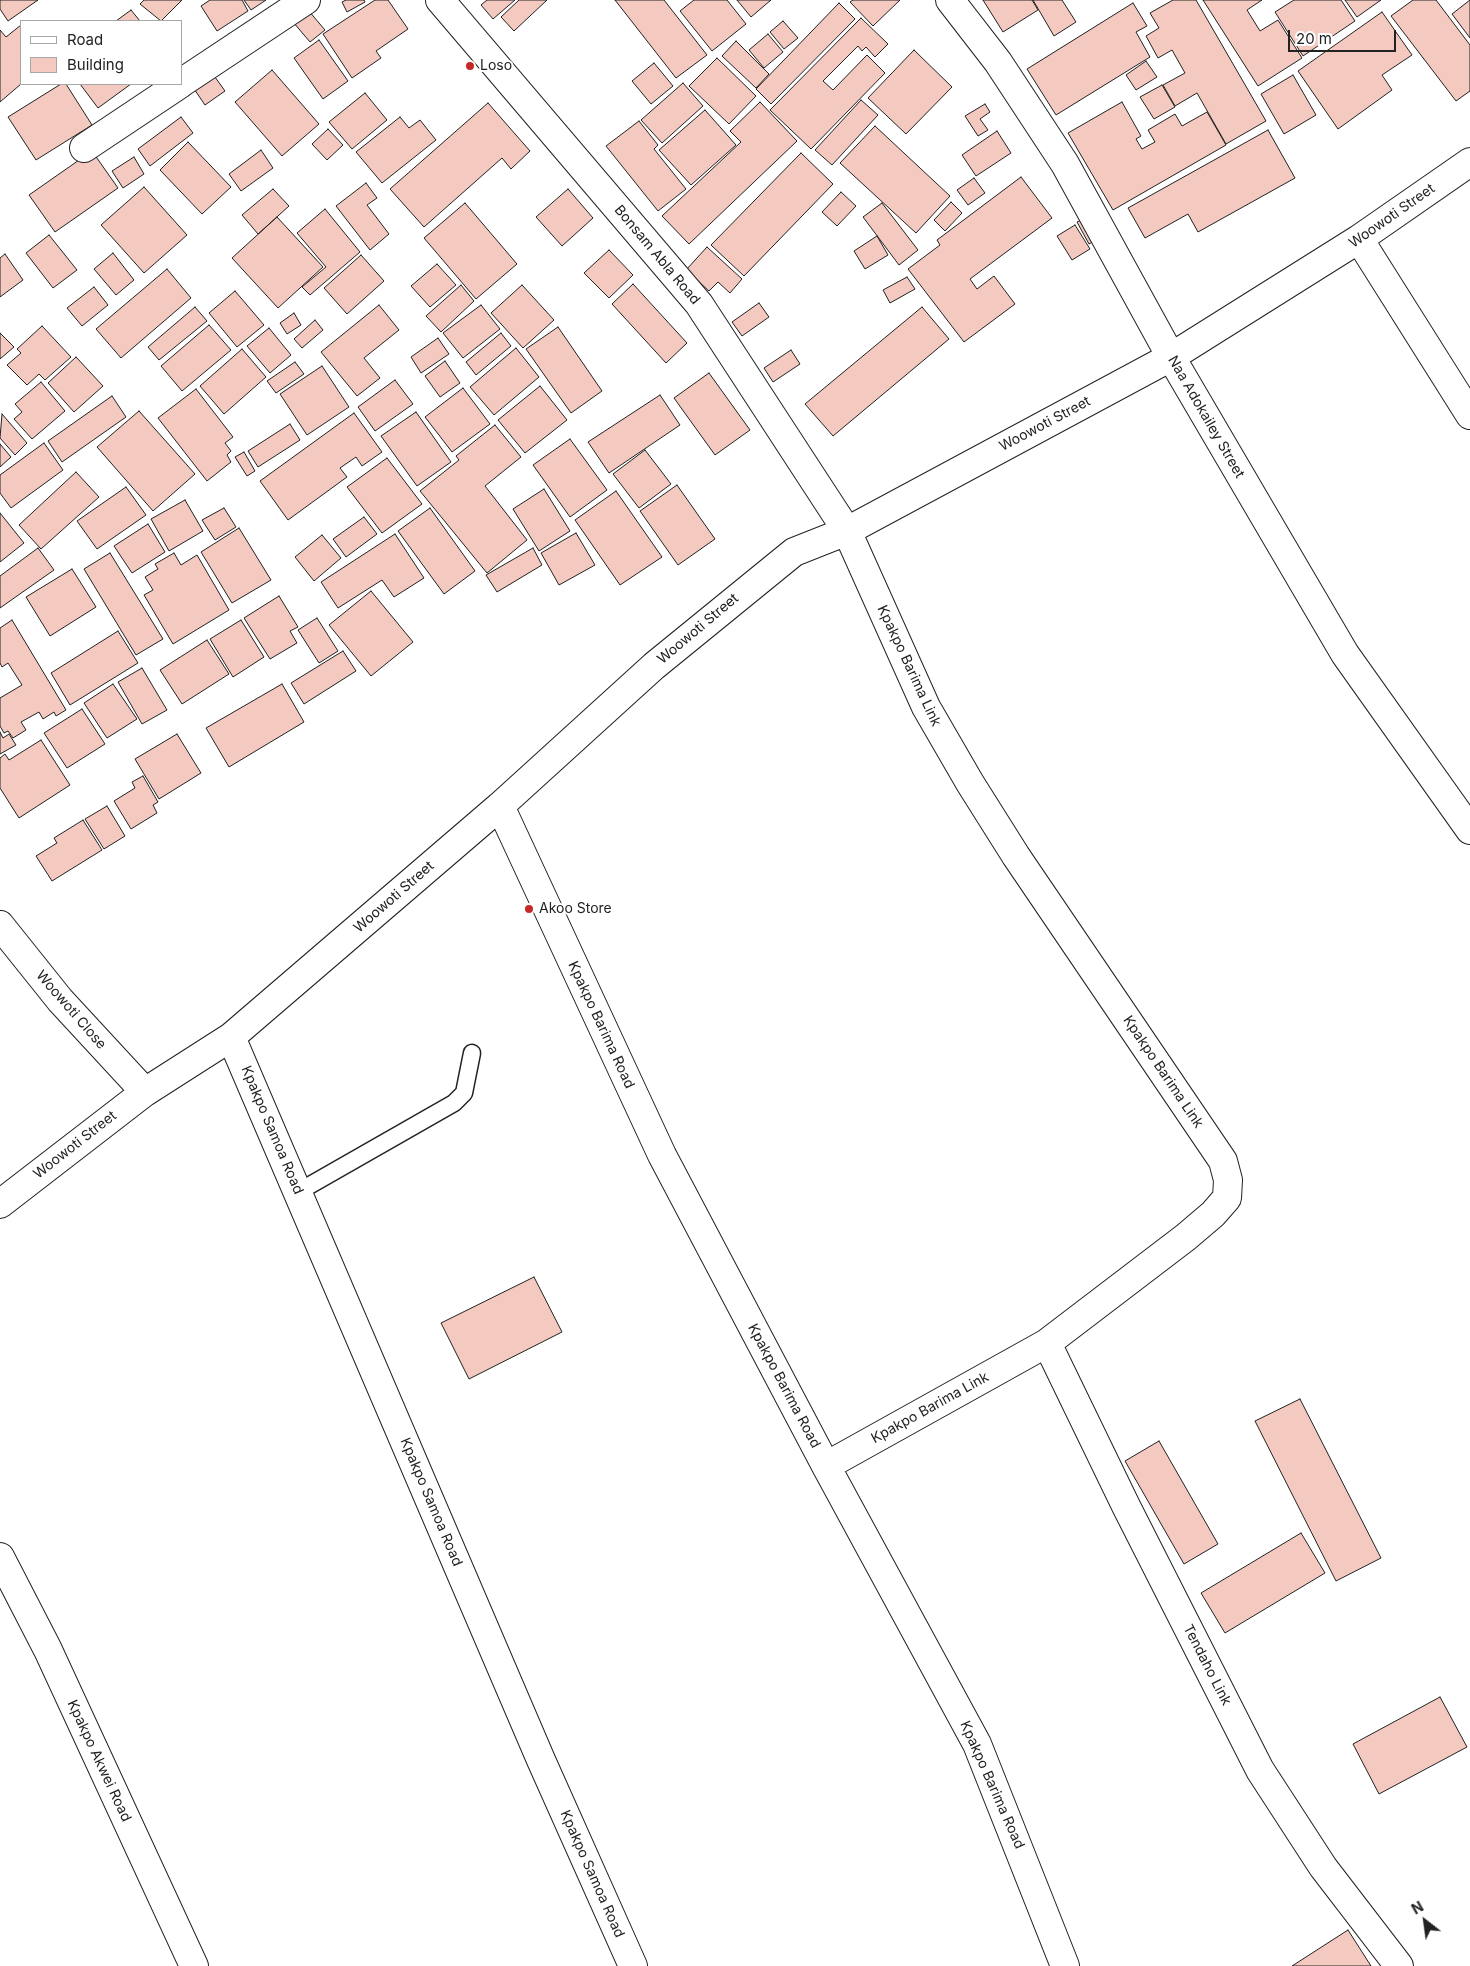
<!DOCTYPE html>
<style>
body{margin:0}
#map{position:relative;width:1470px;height:1966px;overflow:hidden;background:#fff;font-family:Inter,sans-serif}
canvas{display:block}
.legend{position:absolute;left:20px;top:20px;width:162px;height:65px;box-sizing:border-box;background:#fff;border:1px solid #a7a7a7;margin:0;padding:6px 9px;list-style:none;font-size:15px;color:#222}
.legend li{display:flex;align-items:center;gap:10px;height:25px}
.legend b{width:25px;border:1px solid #a7a7a7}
.north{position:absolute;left:1400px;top:1896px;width:50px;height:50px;-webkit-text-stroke:4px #fff;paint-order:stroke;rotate:330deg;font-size:14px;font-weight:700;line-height:20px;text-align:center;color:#222}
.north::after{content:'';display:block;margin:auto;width:18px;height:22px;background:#222;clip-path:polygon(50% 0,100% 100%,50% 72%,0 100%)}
.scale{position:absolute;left:1288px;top:30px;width:108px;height:22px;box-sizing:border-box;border:2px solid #222;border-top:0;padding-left:6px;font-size:15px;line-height:18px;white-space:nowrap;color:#222;-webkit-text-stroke:4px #fff;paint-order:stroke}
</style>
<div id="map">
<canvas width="1470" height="1966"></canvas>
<ul class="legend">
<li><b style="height:6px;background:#fff"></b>Road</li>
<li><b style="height:14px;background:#f3c9c0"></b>Building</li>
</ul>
<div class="north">N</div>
<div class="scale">20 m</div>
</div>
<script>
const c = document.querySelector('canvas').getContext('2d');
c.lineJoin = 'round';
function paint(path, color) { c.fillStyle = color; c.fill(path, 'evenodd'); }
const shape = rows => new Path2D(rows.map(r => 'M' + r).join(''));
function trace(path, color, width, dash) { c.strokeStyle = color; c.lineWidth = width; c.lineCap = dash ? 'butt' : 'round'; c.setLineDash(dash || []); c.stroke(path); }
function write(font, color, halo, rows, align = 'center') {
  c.font = font + ' Inter,sans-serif'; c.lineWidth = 4; c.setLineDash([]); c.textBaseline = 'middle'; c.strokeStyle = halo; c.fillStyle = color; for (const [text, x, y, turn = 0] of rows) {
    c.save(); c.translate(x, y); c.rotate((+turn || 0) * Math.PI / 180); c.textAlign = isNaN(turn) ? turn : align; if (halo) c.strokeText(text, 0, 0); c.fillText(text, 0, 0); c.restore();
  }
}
const building = shape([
 [0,0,38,0,8,21,0,9,0,0],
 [144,0,182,0,161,21,140,4,144,0],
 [210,0,242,0,248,11,217,31,201,6,210,0],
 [244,0,266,0,251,10,244,0],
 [346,0,364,0,365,2,347,12,342,2,346,0],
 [375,0,388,0,408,29,376,51,381,58,352,78,323,34,375,0],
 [487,0,515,0,493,19,481,5,487,0],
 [519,0,547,0,514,31,501,17,519,0],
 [615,0,664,0,707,55,676,78,615,0],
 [694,0,727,0,746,24,712,51,680,11,694,0],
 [737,0,771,0,751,17,737,0],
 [853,0,900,0,873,26,850,2,853,0],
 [983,0,1032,0,1038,10,1003,32,983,0],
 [1033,0,1062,0,1076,22,1054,36,1033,0],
 [1173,0,1196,0,1266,121,1226,144,1197,93,1175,106,1163,85,1185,73,1172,50,1158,58,1146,36,1159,28,1150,13,1173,0],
 [1203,0,1262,0,1247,10,1260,31,1278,20,1302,58,1258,86,1203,0],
 [1294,0,1341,0,1355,21,1303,56,1275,12,1294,0],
 [1345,0,1381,0,1357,17,1345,0],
 [1413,0,1436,0,1470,45,1470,91,1456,101,1391,16,1413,0],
 [1470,0,1470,38,1452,14,1470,0],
 [839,3,855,19,771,104,756,89,839,3],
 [1133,3,1147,26,1136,32,1150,57,1056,115,1027,69,1133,3],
 [131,10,140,21,116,21,131,10],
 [308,10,325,30,310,42,293,22,308,10],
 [1382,12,1412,55,1382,75,1392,90,1338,129,1298,71,1382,12],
 [861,18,888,44,875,57,866,47,862,51,858,46,823,81,833,90,867,55,885,73,811,149,770,110,861,18],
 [783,21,798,38,784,49,770,32,783,21],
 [21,25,21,84,0,102,0,30,6,37,21,25],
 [768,34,783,52,764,68,749,50,768,34],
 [319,40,348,81,323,99,294,58,319,40],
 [736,41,769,74,756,88,722,56,736,41],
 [914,50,952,87,906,134,868,98,914,50],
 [717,58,756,96,729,124,689,86,717,58],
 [1146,61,1157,77,1136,90,1126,75,1146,61],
 [654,63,673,86,651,104,632,81,654,63],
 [210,70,225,91,205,105,190,83,210,70],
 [272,70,319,124,282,156,235,102,272,70],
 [1293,75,1316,115,1284,134,1261,94,1293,75],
 [683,83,703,106,662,143,641,120,683,83],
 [61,84,66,84,92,125,36,160,8,117,61,84],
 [80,84,131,84,98,108,80,84],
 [1162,85,1175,107,1154,119,1140,97,1162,85],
 [365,93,387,120,352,149,329,122,365,93],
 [861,100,878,115,832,165,815,150,861,100],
 [760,102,797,141,689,244,662,216,741,142,730,131,760,102],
 [1122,102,1141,136,1136,139,1142,149,1155,142,1148,130,1175,114,1182,126,1207,112,1226,145,1113,210,1068,133,1122,102],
 [488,103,530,151,511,169,502,158,424,227,390,189,488,103],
 [985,104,990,112,980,119,988,130,978,136,965,116,985,104],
 [705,110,736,145,691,185,659,150,705,110],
 [181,117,193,133,150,166,138,149,181,117],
 [400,117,409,128,420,120,436,140,382,183,356,152,400,117],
 [639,121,658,145,654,149,686,189,658,211,606,146,639,121],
 [875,126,950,196,916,233,840,163,875,126],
 [328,129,343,145,327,160,312,144,328,129],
 [1268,130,1295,178,1198,232,1188,214,1145,238,1128,208,1268,130],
 [997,131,1011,153,976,176,962,155,997,131],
 [188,142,231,187,202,214,160,170,188,142],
 [261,150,273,168,241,191,229,174,261,150],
 [92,151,118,188,55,232,29,195,92,151],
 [801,153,833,184,744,276,711,245,801,153],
 [134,157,144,174,123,188,112,171,134,157],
 [1021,177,1052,218,970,279,977,289,994,276,1015,304,964,342,908,269,940,245,937,240,1021,177],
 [974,178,985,193,968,205,957,190,974,178],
 [366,183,377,198,367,205,389,234,370,250,336,206,366,183],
 [144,187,187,235,144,273,101,225,144,187],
 [273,189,289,206,258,234,242,215,273,189],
 [568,189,593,218,562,246,536,217,568,189],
 [841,192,856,206,837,226,822,212,841,192],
 [951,202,962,213,945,231,934,220,951,202],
 [465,203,517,264,476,299,424,238,465,203],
 [882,203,918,250,899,265,863,217,882,203],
 [325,209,360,252,310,295,302,287,326,267,297,233,325,209],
 [277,217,323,267,278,308,232,258,277,217],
 [1083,219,1096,240,1089,244,1077,222,1083,219],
 [1075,225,1090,249,1072,260,1057,236,1075,225],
 [49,235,77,270,53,288,26,253,49,235],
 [877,236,888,255,865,269,854,251,877,236],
 [707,247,742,279,730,293,718,282,709,291,686,270,707,247],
 [609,250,633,275,609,298,584,273,609,250],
 [113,253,134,280,116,295,94,269,113,253],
 [5,254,23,280,0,297,0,258,5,254],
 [361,255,384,281,347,314,324,288,361,255],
 [437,264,456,285,430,307,411,286,437,264],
 [167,269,191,298,121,358,96,329,167,269],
 [907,277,915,289,890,303,883,290,907,277],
 [633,284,687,343,666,363,612,304,633,284],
 [461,285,474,301,441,332,426,316,461,285],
 [522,285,554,320,523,348,491,313,522,285],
 [94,287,108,305,82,326,67,308,94,287],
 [235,291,264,325,237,347,209,313,235,291],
 [759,303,769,317,742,336,732,322,759,303],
 [379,305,399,330,364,358,380,378,357,396,321,352,379,305],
 [481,305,500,329,463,358,443,333,481,305],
 [195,307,207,321,159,360,148,347,195,307],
 [922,307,949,339,833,436,805,404,922,307],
 [294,313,301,325,287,334,280,323,294,313],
 [315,320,323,330,302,348,294,339,315,320],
 [209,325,231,350,182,391,161,366,209,325],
 [42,326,71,357,45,380,39,374,27,385,7,365,21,353,17,349,42,326],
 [558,327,602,391,571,413,526,349,558,327],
 [269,328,291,355,270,373,247,346,269,328],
 [0,333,14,347,0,359,0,333],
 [501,333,511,346,476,375,466,362,501,333],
 [438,338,449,354,421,373,411,357,438,338],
 [516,348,539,377,494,415,470,387,516,348],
 [242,349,266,377,224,414,200,386,242,349],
 [791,350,800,364,773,382,764,368,791,350],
 [76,357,103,386,74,412,48,383,76,357],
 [445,361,460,383,440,397,425,376,445,361],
 [295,362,304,374,276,393,267,381,295,362],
 [322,366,349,407,307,435,280,394,322,366],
 [709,373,750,430,715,455,674,398,709,373],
 [395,380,413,404,375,431,358,407,395,380],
 [41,382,65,411,32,439,14,419,22,412,15,404,41,382],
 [540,386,567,420,525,453,498,420,540,386],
 [463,388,490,424,452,452,425,417,463,388],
 [196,389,233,437,225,443,231,451,227,455,231,462,207,481,158,418,196,389],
 [660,395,680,425,609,473,588,442,660,395],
 [112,396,126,417,62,462,48,441,112,396],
 [139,411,195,474,153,511,97,447,139,411],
 [416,412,451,462,417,486,381,436,416,412],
 [354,413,382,452,362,466,356,457,340,468,347,477,288,520,260,481,354,413],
 [2,414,27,443,15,455,0,438,2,414],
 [290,424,300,440,258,467,248,451,290,424],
 [495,425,521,457,485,486,527,540,487,573,420,491,459,460,456,456,495,425],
 [570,439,607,490,570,517,533,465,570,439],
 [44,443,63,470,11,508,0,493,0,475,44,443],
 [0,444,11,457,0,467,0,444],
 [645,450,671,484,639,508,613,474,645,450],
 [244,452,255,471,247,476,235,457,244,452],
 [387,458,422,504,382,533,347,487,387,458],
 [76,472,99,497,41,549,19,525,76,472],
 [677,485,715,539,678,565,640,511,677,485],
 [126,487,146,515,97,549,77,521,126,487],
 [544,489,570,531,539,551,513,509,544,489],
 [616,491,662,557,620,585,575,520,616,491],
 [185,500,203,531,169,551,151,519,185,500],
 [224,508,236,527,215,540,202,520,224,508],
 [430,508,475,571,444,594,398,531,430,508],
 [0,513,24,543,0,562,0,513],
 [364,517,377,534,346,557,333,539,364,517],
 [148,524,165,552,132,573,114,546,148,524],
 [239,528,271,580,232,603,201,552,239,528],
 [576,533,595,565,559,585,541,553,576,533],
 [395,534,424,578,394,597,382,580,338,608,321,582,395,534],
 [322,535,341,558,314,581,295,557,322,535],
 [38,548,54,570,0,608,0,576,38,548],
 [533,548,542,565,497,592,486,575,533,548],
 [110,553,163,639,136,655,84,569,110,553],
 [174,553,181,565,197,555,229,610,173,644,144,595,153,590,145,577,158,569,155,564,174,553],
 [72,569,96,607,50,636,26,597,72,569],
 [371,591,413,642,371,676,329,625,371,591],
 [279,596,298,627,290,631,297,643,270,659,244,618,279,596],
 [317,618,338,651,319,663,298,630,317,618],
 [12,620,66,710,56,716,54,712,43,719,39,712,21,722,26,730,13,738,8,731,4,733,0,726,0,698,22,685,8,663,2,667,0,663,0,628,12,620],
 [241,620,264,657,233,677,210,639,241,620],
 [118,631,138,663,70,705,51,673,118,631],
 [207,640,229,674,182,704,160,670,207,640],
 [343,651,356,671,304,704,291,683,343,651],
 [142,668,167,710,142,724,118,682,142,668],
 [113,684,137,719,107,738,84,703,113,684],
 [282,684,304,722,229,767,206,728,282,684],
 [82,709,105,744,67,768,44,733,82,709],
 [0,732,3,738,9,734,16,745,0,754,0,732],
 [177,734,201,773,159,799,135,759,177,734],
 [41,740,70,785,19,818,0,788,0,758,5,754,9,760,41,740],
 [143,776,158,802,153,805,157,813,131,829,114,801,135,788,132,782,143,776],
 [107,806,125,836,104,849,85,819,107,806],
 [83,820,102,850,52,881,36,856,57,843,54,838,83,820],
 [534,1277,562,1332,469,1379,441,1323,534,1277],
 [1300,1399,1381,1558,1336,1581,1255,1421,1300,1399],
 [1159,1441,1218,1544,1184,1564,1125,1461,1159,1441],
 [1301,1533,1325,1573,1225,1633,1201,1593,1301,1533],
 [1440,1697,1467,1747,1379,1794,1353,1744,1440,1697],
 [1348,1930,1371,1966,1292,1966,1348,1930]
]);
paint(building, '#f3c9c0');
trace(building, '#222', 1);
const lane = shape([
 [298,1192,454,1103,464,1093,472,1053]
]);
const street = shape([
 [440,0,699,304,847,531,926,707,970,783,1016,856,1223,1161,1228,1180,1227,1198,1213,1214,1186,1237,1047,1343,826,1466],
 [950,0,998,62,1065,164,1171,357,1345,654,1470,830],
 [181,83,306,0],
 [84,148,180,84],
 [1359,239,1470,415],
 [500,806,662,1155,826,1466,977,1744,1065,1966],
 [0,925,60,1000,145,1092],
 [231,1037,541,1760,633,1966],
 [0,1204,145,1092,231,1037,500,806,654,666,794,552,847,531,1171,357,1359,239,1470,162],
 [1047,1343,1126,1506,1260,1770,1323,1867,1399,1966],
 [0,1557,48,1650,194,1966]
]);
trace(lane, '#222', 19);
trace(street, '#222', 30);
trace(lane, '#fff', 16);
trace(street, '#fff', 28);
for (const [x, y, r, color] of [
 [470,66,5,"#c62828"],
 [529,909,5,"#c62828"]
]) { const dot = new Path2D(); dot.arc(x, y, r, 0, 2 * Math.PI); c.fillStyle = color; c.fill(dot); trace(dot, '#fff', 2); }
write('14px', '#222', '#fff', [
 ["Loso",480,66],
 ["Akoo Store",539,909]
], 'left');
write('14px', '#222', '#fff', [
 ["Woowoti Street",1392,216,-35],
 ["Bonsam Abla Road",657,255,50],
 ["Naa Adokailey Street",1206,417,60],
 ["Woowoti Street",1045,424,-28],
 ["Woowoti Street",698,629,-40],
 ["Kpakpo Barima Link",909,666,65],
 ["Woowoti Street",394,897,-41],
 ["Woowoti Close",71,1010,49],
 ["Kpakpo Barima Road",601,1025,65],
 ["Kpakpo Barima Link",1163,1072,56],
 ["Kpakpo Samoa Road",272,1130,67],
 ["Woowoti Street",75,1145,-38],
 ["Kpakpo Barima Road",784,1386,62],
 ["Kpakpo Barima Link",930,1408,-29],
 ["Kpakpo Samoa Road",431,1502,67],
 ["Tendaho Link",1207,1665,63],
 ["Kpakpo Akwei Road",99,1761,65],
 ["Kpakpo Barima Road",992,1785,66],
 ["Kpakpo Samoa Road",592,1874,66]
]);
</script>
